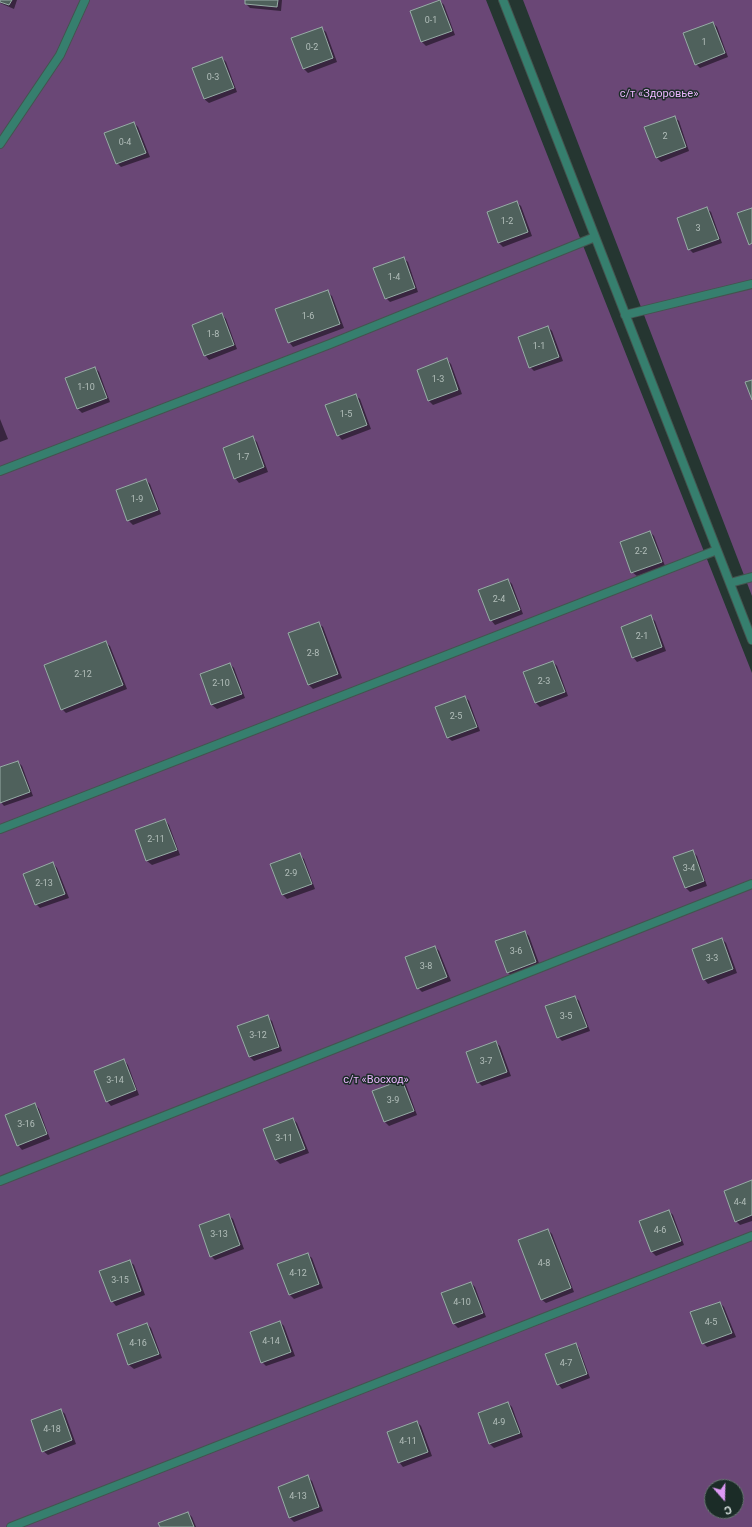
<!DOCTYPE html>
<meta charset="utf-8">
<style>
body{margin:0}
#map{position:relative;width:752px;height:1527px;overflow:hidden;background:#253631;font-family:Roboto,sans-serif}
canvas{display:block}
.north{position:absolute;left:704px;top:1479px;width:40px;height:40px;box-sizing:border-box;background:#1b2c27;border:1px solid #65736f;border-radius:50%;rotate:160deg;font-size:11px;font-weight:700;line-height:16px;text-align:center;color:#d3ddda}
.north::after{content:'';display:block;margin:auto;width:14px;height:18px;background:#dd99f4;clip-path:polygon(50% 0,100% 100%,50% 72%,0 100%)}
</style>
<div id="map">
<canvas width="752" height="1527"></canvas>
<div class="north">С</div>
</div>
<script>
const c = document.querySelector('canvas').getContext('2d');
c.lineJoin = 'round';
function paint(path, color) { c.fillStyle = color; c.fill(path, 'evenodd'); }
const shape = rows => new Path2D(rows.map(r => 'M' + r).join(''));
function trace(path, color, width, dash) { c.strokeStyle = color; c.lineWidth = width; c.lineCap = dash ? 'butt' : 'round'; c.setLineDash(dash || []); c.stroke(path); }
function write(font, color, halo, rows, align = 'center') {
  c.font = font + ' Roboto,sans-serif'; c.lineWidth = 3; c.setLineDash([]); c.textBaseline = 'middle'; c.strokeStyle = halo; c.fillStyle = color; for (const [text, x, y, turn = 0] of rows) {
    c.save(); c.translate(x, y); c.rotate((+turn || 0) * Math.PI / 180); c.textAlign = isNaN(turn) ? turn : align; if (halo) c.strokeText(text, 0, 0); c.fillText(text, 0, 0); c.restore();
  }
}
paint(shape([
 [0,0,486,0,752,673,752,1527,0,1527],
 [712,1487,736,1487,736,1511,712,1511],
 [523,0,752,0,752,596]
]), '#6a4776');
paint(shape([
 [0,0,17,0,14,9,0,3],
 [246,0,282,0,281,11,250,8,246,4],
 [440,1,444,5,455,35,426,46,422,42],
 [713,23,717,27,728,57,700,68,696,64],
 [321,28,326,32,337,62,308,73,304,69],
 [222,58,226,62,237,92,209,103,204,99],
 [674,117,679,121,689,151,661,162,657,158],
 [134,123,138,127,150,157,121,167,117,163],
 [516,202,521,206,532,236,503,247,499,243],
 [706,208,711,212,722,243,693,253,689,249],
 [403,258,408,262,418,292,390,302,386,298],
 [327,292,332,296,344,328,293,347,289,342],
 [222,314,226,319,237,349,209,360,205,355],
 [548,327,552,331,563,361,534,371,530,367],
 [447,360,451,364,462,394,433,405,429,401],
 [95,368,99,372,110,402,82,413,78,409],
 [355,395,360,399,371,429,342,440,338,435],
 [0,419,8,439,0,442],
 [252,437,257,442,268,472,239,483,235,478],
 [146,480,150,484,161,514,133,525,128,520],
 [650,532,654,536,665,566,637,576,632,572],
 [508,580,512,584,523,614,495,625,491,620],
 [650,617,655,621,666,651,637,662,633,657],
 [318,623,323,627,342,678,313,689,309,685,290,634],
 [105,642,110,646,127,689,66,713,62,709],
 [553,662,557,666,568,696,540,707,536,703,524,672],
 [230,664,234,668,245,698,217,709,212,705,201,675],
 [465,697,469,701,480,731,452,741,447,737],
 [18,762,22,766,33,796,4,806,0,801,0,768],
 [165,820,169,825,180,855,152,865,147,861,136,831],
 [692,851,697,856,707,886,690,892,686,888,675,858],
 [300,855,304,859,315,889,287,899,283,895,271,865],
 [53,863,57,868,69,898,40,908,36,904],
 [525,932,529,936,540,966,512,976,507,972],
 [722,939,726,943,737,973,708,984,704,979],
 [435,947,439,951,451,981,422,992,418,988],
 [575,997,579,1001,590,1031,562,1041,558,1037],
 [267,1017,272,1021,282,1051,254,1061,250,1057,239,1027],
 [495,1042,500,1046,511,1076,482,1086,478,1082],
 [124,1060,128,1065,139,1095,111,1106,107,1101],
 [402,1081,406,1085,417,1115,389,1126,385,1122],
 [35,1104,39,1109,50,1139,22,1150,18,1145],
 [293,1119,297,1123,309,1153,280,1164,276,1160],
 [752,1181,752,1221,740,1225,736,1221],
 [669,1211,673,1215,684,1245,656,1256,652,1252,641,1222],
 [228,1215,233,1219,244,1249,215,1260,211,1256],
 [548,1230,552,1234,574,1292,546,1303,541,1299],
 [307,1254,312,1258,323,1288,294,1299,290,1295],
 [129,1261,134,1265,145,1295,116,1306,112,1301],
 [471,1283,475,1287,486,1317,458,1328,454,1324,443,1294],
 [720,1303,724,1307,736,1337,707,1347,703,1343],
 [280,1322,284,1326,295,1356,266,1366,262,1362],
 [147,1324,151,1328,162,1358,134,1369,129,1365,118,1335],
 [575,1344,579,1348,590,1378,562,1389,558,1384],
 [508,1403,512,1407,523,1437,494,1448,490,1444,479,1414],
 [61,1410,65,1414,76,1444,48,1455,43,1451],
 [417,1422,421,1426,432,1456,403,1467,399,1462],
 [307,1477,312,1481,323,1511,294,1522,290,1518],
 [188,1513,192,1517,196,1527,161,1527]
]), '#0007');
const building = shape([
 [0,0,12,0,9,5,0,2,0,0],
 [245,0,278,0,277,7,245,4,245,0],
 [440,0,452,31,421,42,410,11,440,0],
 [713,22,725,53,695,65,683,33,713,22],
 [322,27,333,58,303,69,291,38,322,27],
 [222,57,234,88,204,99,192,68,222,57],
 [675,116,686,147,656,158,644,127,675,116],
 [134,122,146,153,116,164,104,133,134,122],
 [517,201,528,232,498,243,487,212,517,201],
 [707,207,719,239,688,250,677,218,707,207],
 [752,208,752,243,749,245,737,213,752,208],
 [404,257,415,288,385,299,373,268,404,257],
 [328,290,340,324,288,343,275,309,328,290],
 [222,313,234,345,204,356,192,325,222,313],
 [548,326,559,357,529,368,518,337,548,326],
 [447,358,458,390,428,401,417,370,447,358],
 [95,367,107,398,77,409,65,378,95,367],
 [752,380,752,400,745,382,752,380],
 [356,394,367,425,337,436,325,405,356,394],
 [253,436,264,467,234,479,223,448,253,436],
 [146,479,158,510,127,521,116,490,146,479],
 [650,531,662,562,631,573,620,542,650,531],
 [508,579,520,610,490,621,478,590,508,579],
 [651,615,662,647,632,658,621,627,651,615],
 [319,622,338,674,308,685,288,633,319,622],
 [106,641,123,685,61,710,44,665,106,641],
 [553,661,565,692,535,703,523,672,553,661],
 [230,663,242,694,211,705,200,674,230,663],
 [465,696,477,727,447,738,435,707,465,696],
 [18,761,30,792,0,803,0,767,18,761],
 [165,819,177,850,146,861,135,830,165,819],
 [693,850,704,881,685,888,673,857,693,850],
 [300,853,312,884,282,895,270,864,300,853],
 [53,862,65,894,35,905,23,874,53,862],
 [525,931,536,962,507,973,495,941,525,931],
 [722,938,733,969,703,980,692,949,722,938],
 [435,946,447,977,417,989,405,957,435,946],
 [575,996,587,1027,557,1038,545,1006,575,996],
 [268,1015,279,1047,249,1057,237,1026,268,1015],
 [496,1041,507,1072,477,1083,466,1052,496,1041],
 [124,1059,136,1090,106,1102,94,1071,124,1059],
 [402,1080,414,1111,384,1122,372,1091,402,1080],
 [35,1103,47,1134,17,1146,5,1115,35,1103],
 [293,1118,305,1149,275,1160,263,1129,293,1118],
 [752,1180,752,1215,735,1222,724,1191,752,1180],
 [669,1210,681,1241,651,1252,639,1221,669,1210],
 [229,1214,240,1245,210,1257,199,1225,229,1214],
 [548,1229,571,1288,541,1300,518,1240,548,1229],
 [308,1253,319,1284,289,1295,277,1264,308,1253],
 [130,1260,141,1291,111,1302,99,1271,130,1260],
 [471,1282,483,1313,453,1324,441,1293,471,1282],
 [720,1302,732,1333,702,1344,690,1312,720,1302],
 [280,1321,291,1352,261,1363,250,1332,280,1321],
 [147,1323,159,1354,128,1365,117,1334,147,1323],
 [576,1343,587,1374,557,1385,545,1354,576,1343],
 [508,1402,520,1433,489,1444,478,1413,508,1402],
 [61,1409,72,1440,42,1452,31,1420,61,1409],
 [417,1421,428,1452,398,1463,387,1432,417,1421],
 [308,1475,319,1507,289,1518,278,1487,308,1475],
 [188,1512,194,1527,160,1527,158,1523,188,1512]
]);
paint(building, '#4f615c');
trace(building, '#97aca6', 1);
const service = shape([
 [503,0,752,640],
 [625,315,752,284],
 [0,471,330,344,595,237],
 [730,583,752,577],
 [0,829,717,550],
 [0,1181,752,884],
 [11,1527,752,1236]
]);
const minor = shape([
 [0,144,60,55,85,0]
]);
trace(service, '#44544f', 10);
trace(minor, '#44544f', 10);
trace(service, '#367f6e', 8);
trace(minor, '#367f6e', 8);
write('9px', '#b2beba', null, [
 ["0-1",431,21],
 ["1",704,43],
 ["0-2",312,48],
 ["0-3",213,78],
 ["2",665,137],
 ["0-4",125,143],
 ["1-2",507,222],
 ["3",698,229],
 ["1-4",394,278],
 ["1-6",308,317],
 ["1-8",213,335],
 ["1-1",539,347],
 ["1-3",438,380],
 ["1-10",86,388],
 ["1-5",346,415],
 ["1-7",243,458],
 ["1-9",137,500],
 ["2-2",641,552],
 ["2-4",499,600],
 ["2-1",642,637],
 ["2-8",313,654],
 ["2-12",83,675],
 ["2-3",544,682],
 ["2-10",221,684],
 ["2-5",456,717],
 ["2-11",156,840],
 ["3-4",689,869],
 ["2-9",291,874],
 ["2-13",44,884],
 ["3-6",516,952],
 ["3-3",712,959],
 ["3-8",426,967],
 ["3-5",566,1017],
 ["3-12",258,1036],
 ["3-7",486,1062],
 ["3-14",115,1081],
 ["3-9",393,1101],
 ["3-16",26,1125],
 ["3-11",284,1139],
 ["4-4",740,1203],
 ["4-6",660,1231],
 ["3-13",219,1235],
 ["4-8",544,1264],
 ["4-12",298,1274],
 ["3-15",120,1281],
 ["4-10",462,1303],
 ["4-5",711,1323],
 ["4-14",271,1342],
 ["4-16",138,1344],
 ["4-7",566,1364],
 ["4-9",499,1423],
 ["4-18",52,1430],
 ["4-11",408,1442],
 ["4-13",298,1497]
]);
write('11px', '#eab5fd', '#1b2c27', [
 ["с/т «Здоровье»",659,94],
 ["с/т «Восход»",376,1080]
]);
</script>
